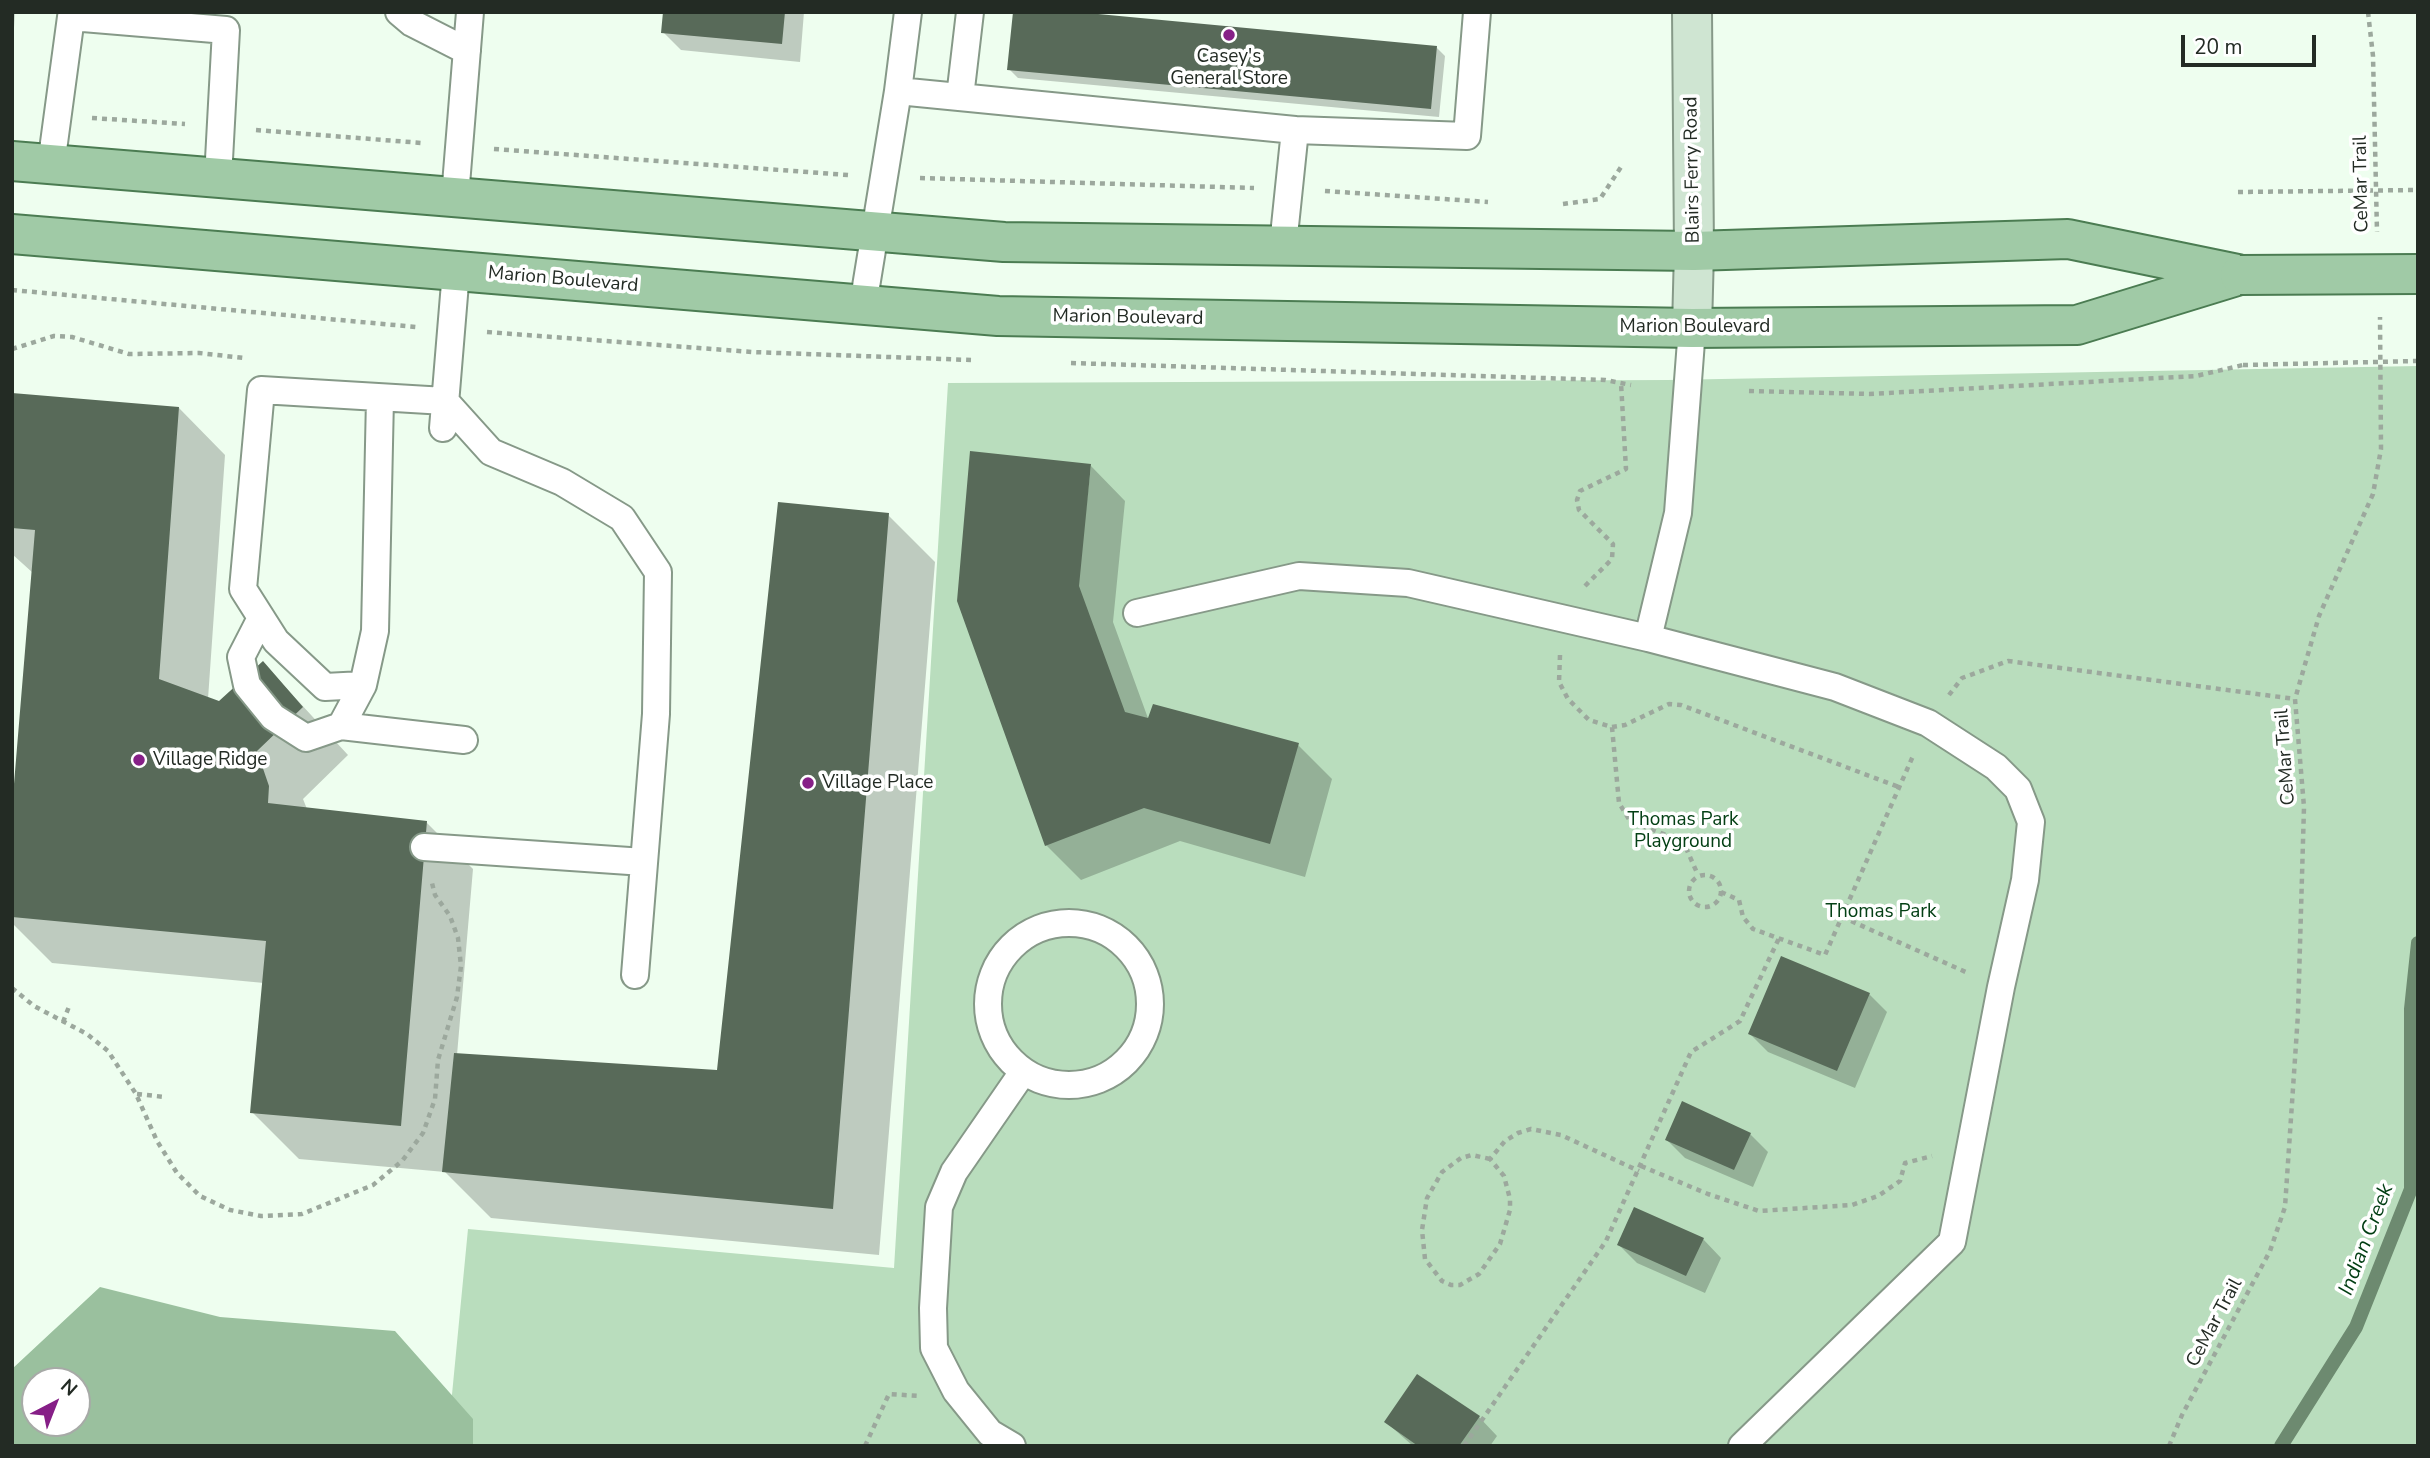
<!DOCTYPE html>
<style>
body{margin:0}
#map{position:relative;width:2430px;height:1458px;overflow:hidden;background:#eefeef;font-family:"Nunito Sans",sans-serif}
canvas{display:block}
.frame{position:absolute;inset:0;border:14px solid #232b24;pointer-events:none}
.north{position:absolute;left:21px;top:1367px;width:70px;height:70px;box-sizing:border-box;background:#fff;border:2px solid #a7aaa7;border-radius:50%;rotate:42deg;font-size:19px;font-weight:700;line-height:28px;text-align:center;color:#232b24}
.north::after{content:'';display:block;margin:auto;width:24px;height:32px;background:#861f87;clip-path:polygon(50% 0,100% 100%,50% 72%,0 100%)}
.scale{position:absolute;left:2181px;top:35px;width:135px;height:32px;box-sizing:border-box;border:4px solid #232b24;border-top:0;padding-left:9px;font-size:21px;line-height:24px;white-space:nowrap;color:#232b24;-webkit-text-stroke:5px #fff;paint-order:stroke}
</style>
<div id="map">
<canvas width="2430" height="1458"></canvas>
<div class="frame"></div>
<div class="north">N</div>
<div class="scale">20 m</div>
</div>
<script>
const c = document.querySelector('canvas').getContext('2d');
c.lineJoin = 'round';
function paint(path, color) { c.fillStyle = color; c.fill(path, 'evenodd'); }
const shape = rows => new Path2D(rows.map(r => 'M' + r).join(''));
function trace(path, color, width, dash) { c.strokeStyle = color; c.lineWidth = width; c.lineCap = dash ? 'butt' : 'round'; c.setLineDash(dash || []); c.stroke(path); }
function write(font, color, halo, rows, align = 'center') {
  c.font = font + ' "Nunito Sans",sans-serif'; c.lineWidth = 7; c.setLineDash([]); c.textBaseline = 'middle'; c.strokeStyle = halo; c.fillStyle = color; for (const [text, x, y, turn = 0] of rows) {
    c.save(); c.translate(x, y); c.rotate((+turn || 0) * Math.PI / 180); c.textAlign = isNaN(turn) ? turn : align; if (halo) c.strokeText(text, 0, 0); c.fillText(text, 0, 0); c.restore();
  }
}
paint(shape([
 [2418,366,2418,1446,447,1446,468,1229,894,1268,948,383,1668,380]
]), '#b9ddbd');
paint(shape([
 [100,1287,220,1317,395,1331,473,1419,473,1446,12,1446,12,1369],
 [35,1381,77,1381,77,1423,35,1423]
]), '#9ac09e');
paint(shape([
 [12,12,15,12,12,60],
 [665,12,804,12,800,62,681,50,663,32],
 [1436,47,1445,56,1439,117,1018,78,1009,69],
 [12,395,179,408,225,455,208,699,220,703,263,663,348,755,303,799,307,809,426,822,473,869,457,1055,719,1072,888,515,935,562,879,1255,491,1218,445,1172,299,1159,252,1112,264,983,52,963,12,923,12,829,33,573,12,554],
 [1091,466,1125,501,1113,622,1149,721,1298,745,1332,779,1305,877,1180,841,1081,880,1046,845],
 [1869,994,1887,1012,1855,1088,1768,1052,1750,1034],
 [1750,1134,1768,1152,1753,1187,1685,1158,1667,1140],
 [1703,1239,1721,1258,1705,1293,1637,1263,1619,1245],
 [1479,1417,1497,1436,1490,1446,1413,1446,1386,1422]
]), '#0003');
trace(shape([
 [2281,1446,2356,1327,2411,1189,2411,1009,2418,943]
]), '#6d8a70', 14);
paint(shape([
 [663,12,785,12,782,44,661,33],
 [1013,12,1077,12,1437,46,1431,109,1007,70],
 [12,393,179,407,159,679,219,701,263,661,303,707,257,751,269,786,268,803,427,821,401,1126,250,1113,266,941,12,917,12,808,35,530,12,528],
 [970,451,1091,464,1079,586,1125,712,1148,718,1153,704,1299,743,1270,844,1144,808,1045,846,957,601],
 [778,502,889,513,833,1209,442,1172,454,1053,717,1070],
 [1781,956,1870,993,1837,1071,1748,1034],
 [1682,1101,1751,1133,1734,1170,1665,1140],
 [1634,1207,1704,1238,1686,1276,1617,1245],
 [1417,1374,1480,1416,1459,1446,1418,1446,1384,1422]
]), '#586a59');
const service = shape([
 [399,12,412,23,467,51],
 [898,91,908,12],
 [960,97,970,12],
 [1295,130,1467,136,1477,12],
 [51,165,71,17,226,30,218,178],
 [455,197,470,12],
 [863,305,898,91,1295,130,1283,245],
 [380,398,375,631,363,685,325,687,276,641,243,589,261,390,445,401,491,452,562,482,622,518,658,572,656,714,635,975],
 [443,428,456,271],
 [1137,613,1299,576,1408,583,1648,638,1835,687,1928,723,1996,767,2018,789,2031,822,2025,880,2001,987,1952,1242,1742,1446],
 [261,618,241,657,247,685,273,717,306,738,341,726,363,685],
 [1648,638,1678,513,1692,328],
 [341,726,464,740],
 [424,847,644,862],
 '988 1004a81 81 0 1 1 162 0a81 81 0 1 1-162 0Z',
 [1012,1446,990,1433,956,1391,934,1348,933,1308,939,1207,954,1172,1023,1072]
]);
const secondary = shape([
 [1692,328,1694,251,1692,12]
]);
const primary = shape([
 [12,161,1004,242,1694,251,2068,239,2238,274],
 [12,234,998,316,1692,328,2077,325,2240,275]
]);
trace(service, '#869988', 30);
trace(secondary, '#869988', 42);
trace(primary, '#4b7c52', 42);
trace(shape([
 [2368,12,2373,56,2377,232],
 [92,118,185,124],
 [256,130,422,143],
 [494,149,848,175],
 [920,178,1254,188],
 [1325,191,1488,202],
 [1563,204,1600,199,1621,167],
 [12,290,416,327],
 [487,332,752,352,971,360],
 [12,349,54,336,72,337,129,354,199,353,244,358],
 [1071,363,1605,380,1631,385],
 [1749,391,1869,394,2196,376,2243,365],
 [1585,586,1612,559,1613,544,1579,510,1577,500,1580,491,1626,469,1621,383],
 [1560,655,1559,682,1568,699,1589,720,1612,727,1619,803,1630,821,1674,838,1686,848,1698,875],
 [1949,695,1962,678,2008,661,2295,699],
 [1612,727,1625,725,1669,704,1681,705,1899,787],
 '1689 891a16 16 0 1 1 32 0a16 16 0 1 1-32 0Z',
 [1721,892,1739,900,1743,917,1753,929,1825,955,1913,756],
 [1842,917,1968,973],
 [12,988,34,1006,87,1034,108,1051,136,1094,157,1141,177,1173,200,1196,230,1210,261,1216,302,1214,373,1185,402,1161,423,1133,435,1099,438,1060,457,997,461,966,458,938,450,916,435,895,432,883],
 [63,1022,70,1004],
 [137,1094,165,1097],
 [1490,1159,1472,1155,1461,1158,1442,1172,1427,1198,1422,1230,1425,1259,1442,1281,1451,1285,1460,1285,1479,1274,1500,1244,1510,1210,1510,1199,1504,1176,1490,1159,1505,1141,1518,1133,1531,1129,1561,1135,1639,1171],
 [1641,1166,1708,1194,1759,1211,1852,1205,1878,1196,1900,1181,1905,1163,1932,1156],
 [865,1446,889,1394,919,1396],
 [1464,1446,1606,1241,1691,1052,1740,1021,1780,936],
 [2169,1446,2182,1415,2270,1251,2285,1207,2298,1014,2304,807,2295,699,2319,616,2373,494,2381,449,2380,317]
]), '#9ca89d', 4.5, [5, 5]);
trace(service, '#fff', 26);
trace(secondary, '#cfe5d2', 38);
trace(primary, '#a0caa6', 38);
const primaryBridge = shape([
 [2240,275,2418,274]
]);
trace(primaryBridge, '#4b7c52', 42, []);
trace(shape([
 [2238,192,2418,190],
 [2243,365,2418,361]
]), '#9ca89d', 4.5, [5, 5]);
trace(primaryBridge, '#a0caa6', 38);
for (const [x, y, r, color] of [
 [1229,35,7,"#861f87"],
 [139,760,7,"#861f87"],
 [808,783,7,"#861f87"]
]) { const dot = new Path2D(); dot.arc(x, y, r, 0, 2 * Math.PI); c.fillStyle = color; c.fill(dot); trace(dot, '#fff', 2.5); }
write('19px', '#232b24', '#fff', [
 ["Casey's",1229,57,"center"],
 ["General Store",1229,79,"center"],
 ["Village Ridge",153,760],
 ["Village Place",822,783]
], 'left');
write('19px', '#232b24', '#fff', [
 ["Blairs Ferry Road",1693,170,-91],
 ["CeMar Trail",2362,184,-91],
 ["Marion Boulevard",563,280,5],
 ["Marion Boulevard",1128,318,1],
 ["Marion Boulevard",1695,327],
 ["CeMar Trail",2286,757,-94],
 ["CeMar Trail",2215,1323,-62]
]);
write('19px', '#044015', '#fff', [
 ["Thomas Park",1683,820],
 ["Playground",1683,842],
 ["Thomas Park",1881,912]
]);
write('italic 21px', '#003d12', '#fff', [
 ["Indian Creek",2367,1240,-69]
]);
</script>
